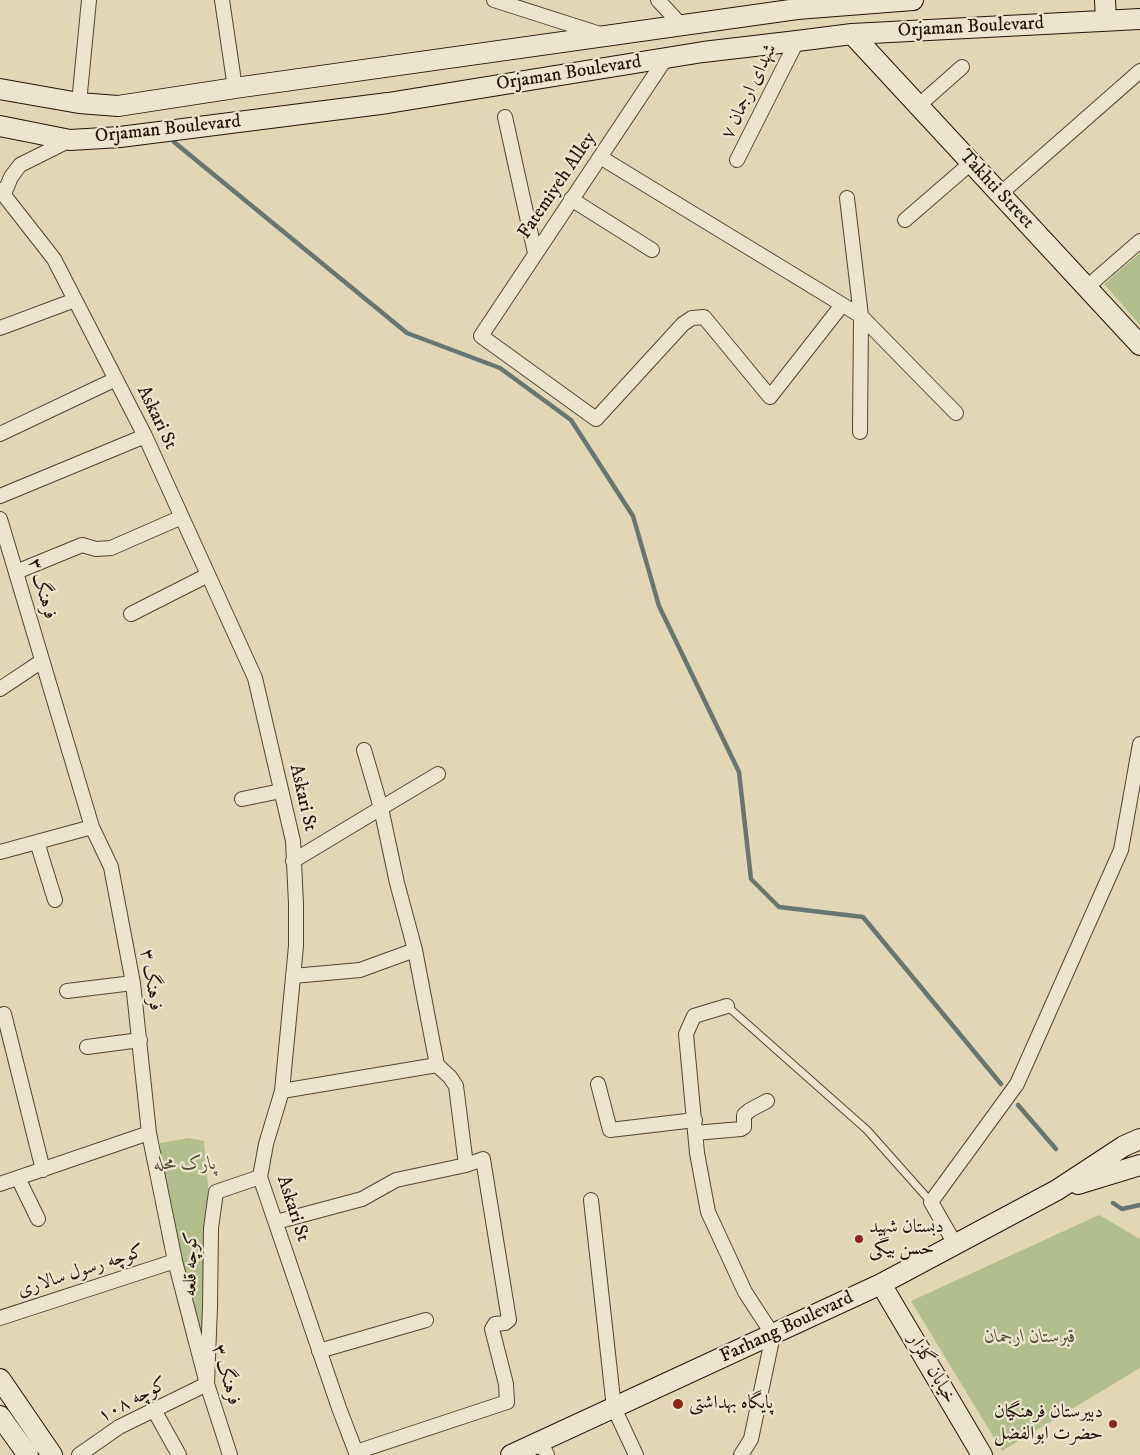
<!DOCTYPE html>
<meta charset="utf-8">
<style>
body{margin:0}
canvas{display:block;background:#e2d7b4}
</style>
<canvas width="1140" height="1455"></canvas>
<script>
const c = document.querySelector('canvas').getContext('2d');
c.lineJoin = 'round';
function paint(path, color) { c.fillStyle = color; c.fill(path, 'evenodd'); }
const shape = rows => new Path2D(rows.map(r => 'M' + r).join(''));
function trace(path, color, width, dash) { c.strokeStyle = color; c.lineWidth = width; c.lineCap = dash ? 'butt' : 'round'; c.setLineDash(dash || []); c.stroke(path); }
function write(font, color, halo, rows, align = 'center') {
  c.font = font + ' "IM FELL DW Pica",Amiri,serif'; c.lineWidth = 4.5; c.setLineDash([]); c.textBaseline = 'middle'; c.strokeStyle = halo; c.fillStyle = color; for (const [text, x, y, turn = 0] of rows) {
    c.save(); c.translate(x, y); c.rotate((+turn || 0) * Math.PI / 180); c.textAlign = isNaN(turn) ? turn : align; if (halo) c.strokeText(text, 0, 0); c.fillText(text, 0, 0); c.restore();
  }
}
paint(shape([
 [1140,253,1140,325,1104,284],
 [189,1138,204,1141,208,1186,212,1343,203,1343,175,1236,167,1203,160,1143],
 [1099,1215,1140,1239,1140,1368,1002,1451,911,1301]
]), '#b3be8d');
trace(shape([
 [174,142,407,333,500,368,571,420,633,516,659,606,739,772,751,879,779,907,863,917,1001,1084],
 [1018,1105,1056,1149],
 [1113,1203,1122,1209,1140,1205]
]), '#687671', 4.5);
const lane = shape([
 [727,1006,867,1130,931,1202]
]);
const street = shape([
 [222,0,235,88],
 [494,0,600,34],
 [658,0,681,25],
 [666,58,481,336,596,419,683,324,692,318,704,317,770,397,842,305],
 [79,103,89,0],
 [918,106,962,67],
 [505,117,535,253],
 [600,157,861,316,956,413],
 [737,160,797,41],
 [0,190,54,259,145,436,255,678,293,841,296,904,296,946,282,1091,266,1144,260,1177,339,1408,357,1455],
 [4,194,11,177,20,165,70,140],
 [1000,194,1140,71],
 [847,198,861,316,860,432],
 [571,199,652,250],
 [905,220,971,163],
 [1087,287,1140,241],
 [0,328,75,300],
 [0,434,116,379],
 [0,496,145,436],
 [0,519,92,827,111,867,133,983,149,1133,175,1261,207,1384,230,1455],
 [16,572,82,545,96,549,111,548,182,517],
 [131,614,208,575],
 [0,689,42,661],
 [364,750,381,808,438,774],
 [242,799,281,791],
 [37,842,55,900],
 [0,852,92,827],
 [293,861,381,808,397,883,415,950,437,1065,450,1077,456,1086,466,1165],
 [293,976,360,970,415,950],
 [67,991,133,983],
 [727,1006,694,1016,686,1034,697,1153,708,1212,745,1292,773,1335,751,1439,741,1455],
 [4,1014,43,1170],
 [87,1047,140,1040],
 [598,1084,610,1130,695,1120],
 [282,1091,437,1065],
 [695,1133,741,1129,744,1127,744,1115,750,1110,767,1101],
 [18,1178,38,1219],
 [0,1184,149,1133],
 [591,1200,614,1408,636,1455],
 [276,1222,362,1199,396,1180,466,1165,483,1159,509,1320,505,1323,495,1324,492,1329,506,1384,507,1402,356,1452],
 [955,1244,931,1202,1017,1084,1121,850,1140,744],
 [0,1318,175,1261],
 [319,1351,426,1320],
 [154,1410,179,1455],
 [541,1442,547,1455],
 [79,1455,119,1427,207,1384,210,1307,211,1228,216,1192,260,1177]
]);
const secondary = shape([
 [1105,0,1106,20],
 [852,34,1140,345],
 [0,89,79,103,118,106,235,88,797,9,913,0],
 [0,126,70,140,120,137,388,103,703,52,797,41,852,34,1140,19],
 [1078,1184,1140,1165],
 [881,1284,982,1455],
 [0,1379,52,1455],
 [0,1416,28,1455],
 [511,1455,881,1284,1057,1190,1124,1146,1140,1139]
]);
trace(lane, '#524434', 9);
trace(street, '#524434', 16);
trace(secondary, '#221309', 22);
trace(lane, '#ece5ce', 7);
trace(street, '#ece5ce', 14);
trace(secondary, '#ece5ce', 20);
for (const [x, y, r, color] of [
 [859,1239,5,"#8f2418"],
 [678,1404,6,"#8f2418"],
 [1113,1424,5,"#8f2418"]
]) { const dot = new Path2D(); dot.arc(x, y, r, 0, 2 * Math.PI); c.fillStyle = color; c.fill(dot); trace(dot, '#ece5ce', 2); }
write('19px', '#221309', '#ece5ce', [
 ["Orjaman Boulevard",971,28,-3],
 ["Orjaman Boulevard",569,74,-9],
 ["شهدای ارجمان ۷",750,92,-64],
 ["Orjaman Boulevard",168,130,-6],
 ["Fatemiyeh Alley",558,186,-56],
 ["Takhti Street",996,190,47],
 ["Askari St",156,418,64],
 ["فرهنگ ۳",41,589,74],
 ["Askari St",302,798,77],
 ["فرهنگ ۳",150,980,81],
 ["Askari St",292,1209,72],
 ["کوچه قلعه",192,1264,-89],
 ["کوچه رسول سالاری",81,1272,-18],
 ["Farhang Boulevard",787,1328,-25],
 ["خیابان گلزار",931,1369,60],
 ["فرهنگ ۳",225,1375,74],
 ["کوچه ۱۰۸",133,1401,-28]
]);
write('italic 19px', '#554f37', '#ece5ce', [
 ["پارک محله",185,1165],
 ["قبرستان ارجمان",1030,1338]
]);
write('19px', '#221309', '#ece5ce', [
 ["دبستان شهید",869,1228],
 ["حسن بیگی",869,1250],
 ["پایگاه بهداشتی",689,1404],
 ["دبیرستان فرهنگیان",1103,1413,"right"],
 ["حضرت ابوالفضل",1103,1435,"right"]
], 'left');
</script>
